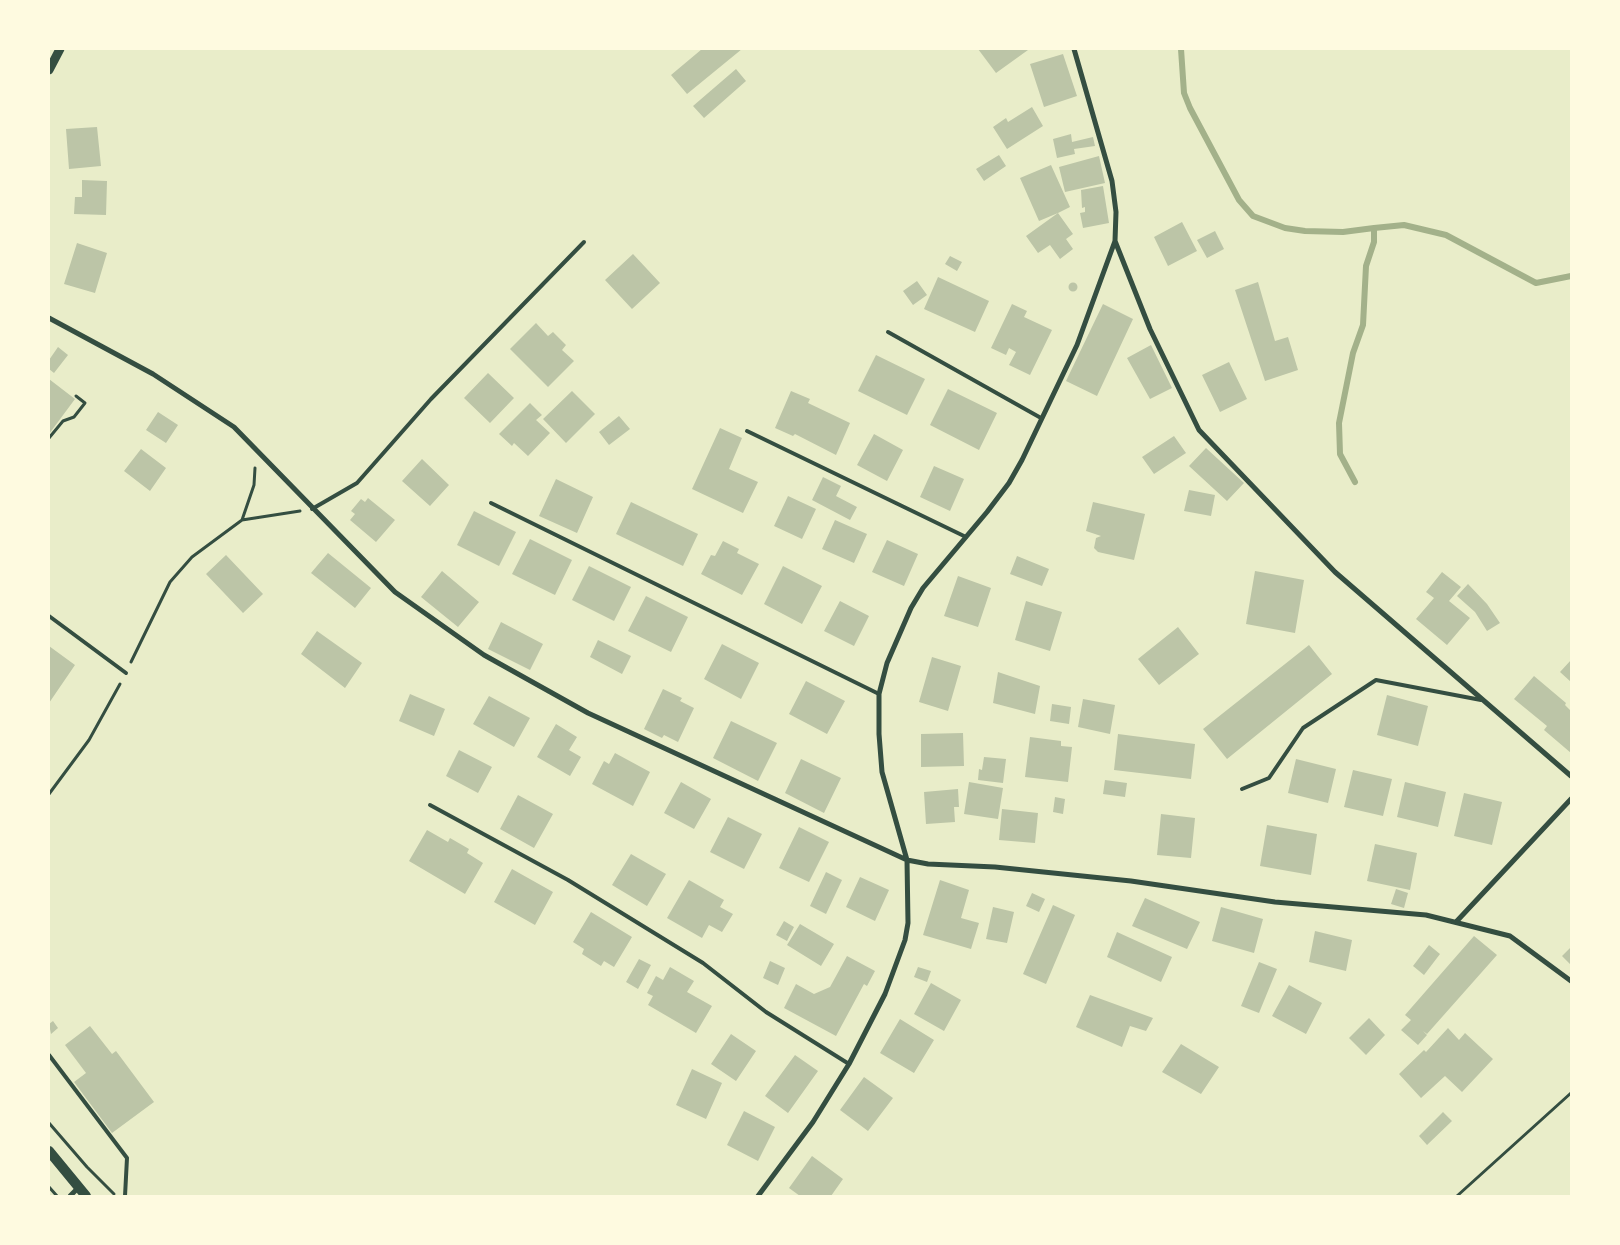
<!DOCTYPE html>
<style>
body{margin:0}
#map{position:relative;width:1620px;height:1245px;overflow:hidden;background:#e9edc9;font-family:Quicksand,sans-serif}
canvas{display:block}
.frame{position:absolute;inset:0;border:50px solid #fefae0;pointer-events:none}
</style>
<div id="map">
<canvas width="1620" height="1245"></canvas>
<div class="frame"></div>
</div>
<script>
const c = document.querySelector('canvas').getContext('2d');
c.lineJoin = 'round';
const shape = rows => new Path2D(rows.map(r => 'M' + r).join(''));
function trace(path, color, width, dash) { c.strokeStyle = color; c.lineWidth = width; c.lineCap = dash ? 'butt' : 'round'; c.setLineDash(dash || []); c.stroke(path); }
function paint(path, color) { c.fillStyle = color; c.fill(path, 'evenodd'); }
trace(shape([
 [1181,49,1184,93,1190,108,1239,200,1253,216,1285,228,1305,231,1343,232,1374,228],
 [1355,482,1340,454,1339,423,1353,353,1363,325,1366,266,1374,242,1374,228,1404,225,1446,235,1536,283,1571,276]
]), '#a3b18a', 6);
paint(shape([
 [702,49,742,49,687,94,671,75],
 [978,49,1027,49,1028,50,996,73],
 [1063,54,1077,96,1044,107,1030,64],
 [736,69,746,81,704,118,693,106],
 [1032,107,1043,126,1007,149,993,127,1006,118,1008,122],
 [97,127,101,166,69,169,66,129],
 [1071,134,1072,142,1093,137,1095,146,1074,149,1075,154,1057,158,1053,139],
 [999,155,1006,166,984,181,976,169],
 [1099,156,1105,183,1065,192,1059,167],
 [1051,165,1070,207,1058,213,1073,234,1066,239,1073,249,1060,259,1050,245,1038,253,1026,236,1058,213,1039,221,1020,178],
 [82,180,107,181,106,215,74,214,75,197,82,197],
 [1103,186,1109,223,1083,228,1080,213,1085,212,1085,207,1082,208,1081,190],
 [1182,222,1197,251,1168,266,1154,237],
 [1215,231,1224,249,1207,258,1197,240],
 [77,243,107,253,95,293,64,284],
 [633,254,660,283,632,309,605,280],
 [950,256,962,262,957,271,945,264],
 [938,277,989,301,975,332,924,309],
 [917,281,927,295,913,305,903,291],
 [1258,282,1275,341,1288,337,1298,370,1265,381,1235,290],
 '1068.5 287a4.5 4.5 0 1 1 9 0a4.5 4.5 0 1 1-9 0Z',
 [1012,304,1027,311,1024,317,1052,330,1030,375,1009,365,1016,352,1009,348,1006,355,991,348],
 [1103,304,1133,319,1097,396,1066,381],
 [536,323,548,336,553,332,566,345,562,350,574,361,548,387,510,349],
 [1151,345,1172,388,1150,399,1127,358],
 [58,347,68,355,54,373,49,369,49,360],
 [876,355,925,379,907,415,858,391],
 [1229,362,1247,399,1220,412,1202,375],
 [488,373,514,398,490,423,464,398],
 [49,379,75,399,49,434],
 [948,389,997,413,979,450,930,425],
 [572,391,595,414,566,443,543,419],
 [791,391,810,399,808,403,850,423,836,455,795,434,793,436,775,428],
 [530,403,542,415,536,420,550,433,528,456,514,443,512,446,499,434],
 [158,412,178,425,166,443,146,430],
 [619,416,630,429,609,445,599,432],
 [720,428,742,438,729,469,758,482,743,513,692,489],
 [874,434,903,450,887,481,857,465],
 [1174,436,1186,453,1154,474,1142,457],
 [1206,448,1244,483,1227,501,1189,466],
 [141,449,166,468,150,491,124,471],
 [422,459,449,485,430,506,402,481],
 [934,466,964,479,950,511,920,497],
 [823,477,841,486,836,496,857,507,850,520,812,500],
 [556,479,593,497,577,533,539,516],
 [1189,490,1215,495,1211,516,1184,511],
 [788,496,816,509,802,539,774,526],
 [368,498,395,520,376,542,350,520,355,514,351,511,361,499,365,502],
 [631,502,698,534,683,566,616,534],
 [1093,502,1145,514,1134,560,1098,552,1094,548,1096,538,1101,536,1086,531],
 [474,511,516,532,499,566,457,545],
 [835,520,867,534,854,563,822,549],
 [530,539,572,560,555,595,512,574],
 [887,540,918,554,904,586,872,572],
 [723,541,739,549,737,553,759,564,742,595,701,574,711,555,715,556],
 [328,553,371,588,355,608,311,573],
 [226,555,263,594,243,613,206,574],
 [1017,556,1049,569,1042,586,1010,574],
 [589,566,631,587,614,621,572,600],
 [783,566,822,586,802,624,764,604],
 [442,571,479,602,458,627,421,597],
 [1255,571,1304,580,1295,633,1246,624],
 [1442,572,1461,587,1449,601,1470,618,1447,645,1416,619,1434,598,1426,592],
 [958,576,991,588,978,627,944,616],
 [1468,584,1487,604,1500,623,1487,631,1475,612,1457,596],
 [646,596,688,617,671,652,628,631],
 [840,601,869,616,854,646,824,631],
 [1026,601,1062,612,1050,651,1015,640],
 [501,622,543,644,530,670,488,649],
 [1178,627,1199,654,1159,685,1138,659],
 [317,631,362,663,345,688,301,654],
 [598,640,631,656,622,674,590,657],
 [722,644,759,663,741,699,704,679],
 [1309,645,1332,674,1227,759,1203,729],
 [49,646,75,665,49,703],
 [932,657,961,666,948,711,919,702],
 [1571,660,1571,682,1560,672],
 [998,672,1040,686,1035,714,993,703],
 [1534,676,1566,703,1565,705,1571,711,1571,753,1544,730,1547,726,1514,699],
 [806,681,845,701,827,734,789,714],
 [663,689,682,698,680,701,694,708,678,742,664,735,662,738,644,729],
 [410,694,445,709,434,736,399,721],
 [1387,695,1428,706,1418,746,1377,735],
 [489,696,530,718,514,747,473,724],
 [1083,699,1115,705,1110,734,1078,727],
 [1052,704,1071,707,1069,724,1050,721],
 [731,721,777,743,758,781,713,758],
 [556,724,577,737,569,750,581,757,570,776,537,757],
 [963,733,964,766,921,767,921,734],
 [1118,734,1195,744,1191,779,1114,770],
 [1030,737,1061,741,1061,746,1072,747,1068,782,1025,777],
 [459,750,492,767,478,793,446,776],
 [615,753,650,772,633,806,592,784,604,761,609,764],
 [984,757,1006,759,1003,783,978,780,979,769,982,770],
 [801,759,841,778,824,813,785,793],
 [1296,759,1336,769,1328,803,1288,793],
 [1353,770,1392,779,1383,816,1344,807],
 [1105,780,1127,783,1125,797,1103,794],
 [681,782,711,799,694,829,664,813],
 [969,782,1003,788,998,819,964,814],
 [1405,782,1446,792,1438,827,1397,817],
 [958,789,959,807,954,807,955,822,926,824,924,792],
 [1464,793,1502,802,1492,845,1454,836],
 [518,795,553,814,534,848,500,829],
 [1055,797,1065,799,1063,814,1053,812],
 [1002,809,1038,813,1035,843,999,840],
 [1161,814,1195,818,1191,858,1157,855],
 [728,817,762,834,744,869,710,852],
 [1267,825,1317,834,1311,875,1260,866],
 [799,827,829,842,809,882,779,868],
 [427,830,448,842,450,838,469,849,467,853,483,863,465,894,409,861],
 [1375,844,1417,853,1410,890,1367,881],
 [631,854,666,874,647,906,612,885],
 [512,869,553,892,535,925,494,902],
 [826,872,842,880,826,914,810,906],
 [860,877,889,890,875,921,846,907],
 [689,880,724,900,720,907,733,914,722,932,709,925,702,938,667,918],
 [940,880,969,890,961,918,979,923,971,949,923,935],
 [1396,889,1408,893,1404,908,1391,904],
 [1032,893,1045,899,1039,912,1026,906],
 [1145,898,1200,922,1187,949,1132,926],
 [1053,905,1075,915,1046,984,1023,974],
 [993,907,1014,912,1007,943,986,939],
 [1221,907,1263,919,1254,953,1212,941],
 [591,912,632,937,614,967,604,961,601,966,582,954,584,949,573,942],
 [784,921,794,927,787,941,776,935],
 [800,924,834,944,821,966,787,945],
 [1315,931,1352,940,1346,971,1309,962],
 [1117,932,1172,957,1161,982,1107,957],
 [1474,936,1497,955,1427,1034,1423,1031,1427,1035,1418,1045,1401,1030,1411,1020,1405,1015],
 [1429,945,1440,954,1424,975,1413,966],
 [1571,947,1571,965,1562,956],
 [847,956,875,971,867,986,864,984,836,1036,784,1008,796,984,814,994,830,987],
 [639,959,651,965,638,989,626,982],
 [770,961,785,968,778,985,763,978],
 [1259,962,1277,969,1259,1013,1241,1006],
 [670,967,694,981,687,992,712,1006,696,1033,648,1005,653,996,647,993,656,976,663,980],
 [918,967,931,971,927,982,914,977],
 [931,983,961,1000,944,1031,914,1014],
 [1289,985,1322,1003,1306,1034,1272,1016],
 [1090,995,1153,1018,1146,1031,1130,1026,1122,1047,1076,1027],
 [1369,1018,1385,1035,1366,1055,1349,1038],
 [900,1019,934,1040,914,1073,880,1053],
 [53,1021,58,1028,51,1034,49,1024],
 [90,1026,112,1054,116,1051,154,1102,112,1133,74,1082,86,1073,65,1045],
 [1448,1028,1459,1040,1465,1033,1493,1059,1462,1092,1445,1076,1421,1098,1399,1074,1424,1050,1426,1052],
 [731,1034,756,1051,736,1081,711,1064],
 [1181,1044,1219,1067,1201,1094,1162,1072],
 [795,1055,818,1071,788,1113,765,1096],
 [692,1069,722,1083,706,1119,676,1105],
 [864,1077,893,1098,868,1131,840,1110],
 [744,1111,775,1127,758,1161,727,1145],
 [1443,1112,1452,1121,1427,1145,1419,1136],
 [812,1156,843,1179,831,1196,800,1196,789,1188]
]), '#bcc5a7');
trace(shape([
 [49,438,63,421,74,417,85,403,76,396],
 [242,520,254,485,255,468],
 [131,662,170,582,192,557,242,520,300,511],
 [49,794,89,740,120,684],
 [49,1123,87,1167,114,1194],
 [49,1187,57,1196],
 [1457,1196,1571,1093]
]), '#344e41', 3);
trace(shape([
 [888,332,1041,418],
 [747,431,966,537],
 [491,503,879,694],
 [312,509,357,483,431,399,584,242],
 [49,616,126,673],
 [1242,789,1269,778,1303,728,1376,680,1481,700],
 [430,805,568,880,703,963,766,1012,849,1064],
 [49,1055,127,1158,125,1196]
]), '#344e41', 4);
trace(shape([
 [1115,241,1150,329,1199,430,1335,572,1571,776],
 [49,318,153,374,234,427,395,592,484,655,588,713,907,860,928,864,995,867,1131,881,1275,902,1426,915,1510,936,1571,981],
 [1456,922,1571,799],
 [70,1196,78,1188],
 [758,1196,813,1122,849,1064,885,994,905,940,908,923,907,860,882,772,879,734,879,694,887,663,911,608,923,588,987,512,1009,483,1022,460,1077,345,1115,241,1116,212,1112,181,1074,49]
]), '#344e41', 5);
trace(shape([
 [49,70,60,49]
]), '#344e41', 9);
trace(shape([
 [49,1151,86,1196]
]), '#344e41', 10);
</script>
